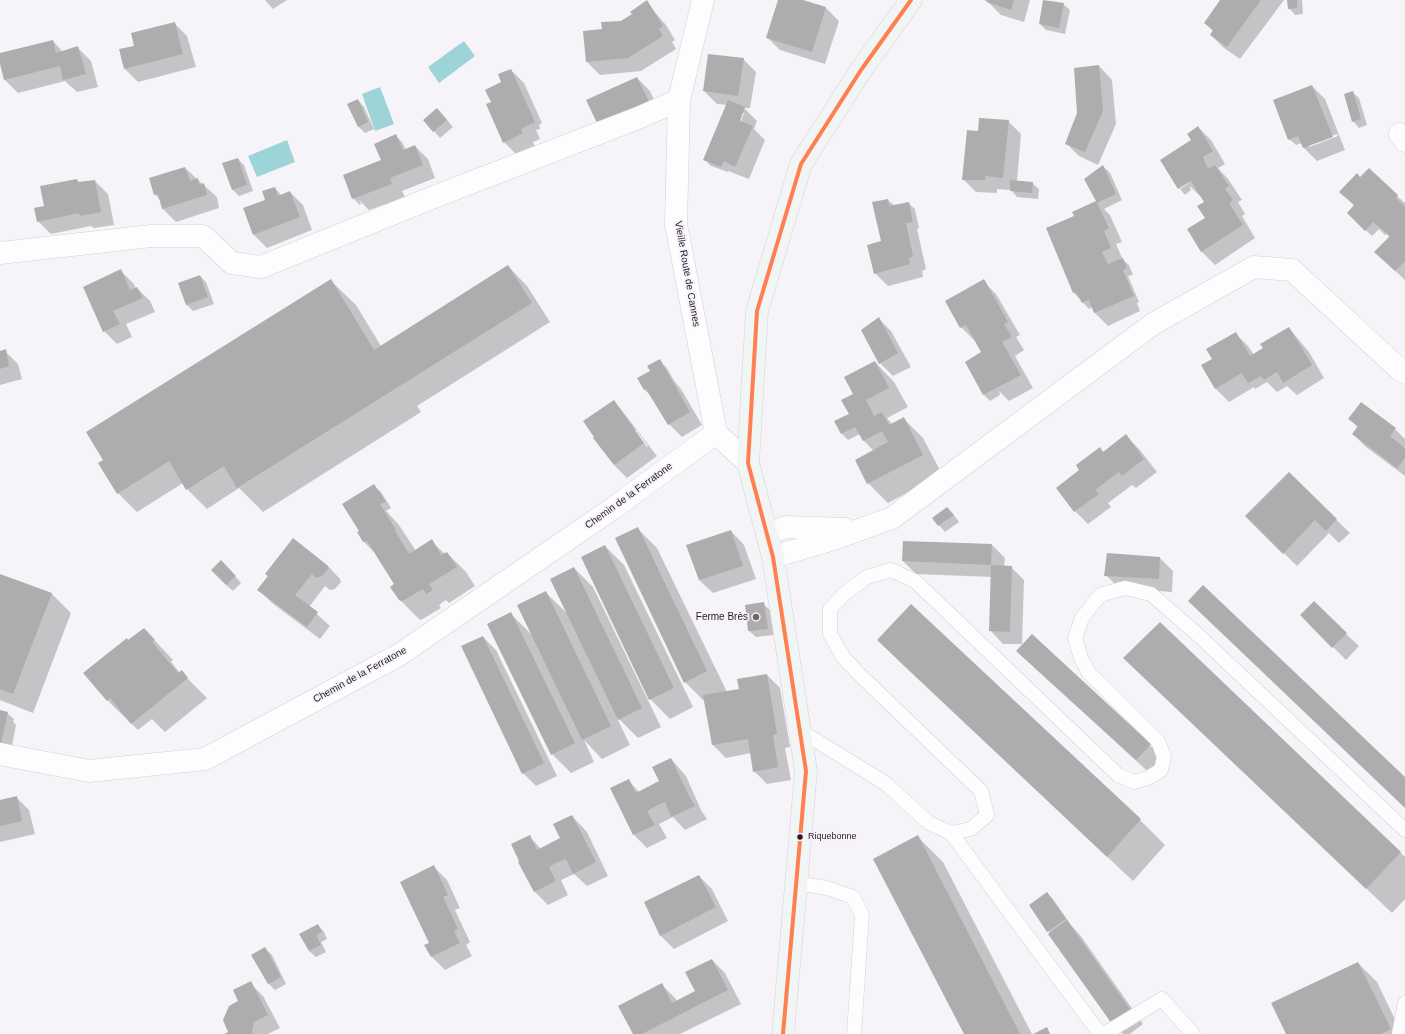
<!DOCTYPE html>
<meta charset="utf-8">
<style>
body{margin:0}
canvas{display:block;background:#f7f4f9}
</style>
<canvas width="1405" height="1034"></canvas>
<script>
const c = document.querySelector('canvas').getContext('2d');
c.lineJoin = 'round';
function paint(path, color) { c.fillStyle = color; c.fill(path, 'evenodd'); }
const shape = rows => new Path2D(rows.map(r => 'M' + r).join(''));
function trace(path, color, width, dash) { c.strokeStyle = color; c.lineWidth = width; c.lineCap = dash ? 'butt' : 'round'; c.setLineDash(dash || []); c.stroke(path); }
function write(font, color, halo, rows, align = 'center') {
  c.font = font + ' Arial,sans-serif'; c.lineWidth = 3.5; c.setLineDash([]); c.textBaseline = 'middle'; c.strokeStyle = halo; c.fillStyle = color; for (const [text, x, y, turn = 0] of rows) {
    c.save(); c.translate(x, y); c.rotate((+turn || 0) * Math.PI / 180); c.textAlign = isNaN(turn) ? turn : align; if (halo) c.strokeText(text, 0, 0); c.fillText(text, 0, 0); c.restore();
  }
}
paint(shape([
 [464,41,475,56,439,83,428,67],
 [380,87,394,124,375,131,362,94],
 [287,140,295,162,257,177,248,156]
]), '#9dd4d7');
paint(shape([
 [265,0,287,0,273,9],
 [779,0,800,0,826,8,839,21,825,64,780,50,767,37],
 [984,0,1030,0,1024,22,1001,15,989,3],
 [1221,0,1284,0,1240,59,1224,48,1211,35,1214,32,1205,23],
 [1288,0,1302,0,1303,14,1295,15,1289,8],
 [646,2,666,25,675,40,672,42,676,49,641,71,600,75,587,62,603,30,631,16],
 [1063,4,1070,10,1065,34,1046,30,1040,24],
 [174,23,187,36,196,67,138,82,125,69,120,50,136,46],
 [53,41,63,52,78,48,91,61,98,87,77,92,65,81,18,93,5,80,0,60,0,54],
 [743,59,756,72,750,108,744,108,757,121,754,129,765,140,749,179,728,171,728,172,711,166,705,160,727,105,717,104,704,91],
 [742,113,744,113,739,126],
 [1099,66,1112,80,1116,124,1098,165,1079,156,1066,143],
 [511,70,524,83,542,123,539,125,540,129,536,130,540,139,533,142,535,147,517,155,504,142,492,103,503,83],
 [637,78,650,91,661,115,588,101],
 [1312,86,1325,99,1345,150,1317,161,1304,148,1302,143,1296,145,1289,139],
 [1337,134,1338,136,1309,147,1309,145],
 [1352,92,1359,98,1367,125,1359,128,1353,121],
 [358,100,364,107,374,129,365,133,359,127],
 [443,115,453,127,440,138,424,120],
 [1008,121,1021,134,1017,181,1032,183,1039,189,1038,199,1017,197,1011,190,997,189,997,193,976,192,963,179,979,132],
 [1198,127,1211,140,1225,164,1218,168,1228,179,1242,200,1238,202,1245,214,1242,216,1255,238,1215,265,1202,252,1188,229,1206,218,1205,202,1201,195,1200,196,1190,186,1191,190,1185,195,1180,189,1190,182,1189,180,1179,187,1179,189,1162,160,1192,141],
 [396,136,402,142,406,150,415,146,428,159,435,178,402,191,405,197,369,210,359,200,361,204,360,205,353,198,382,160],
 [238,159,244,165,253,191,239,196,233,190,223,163],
 [1103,166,1110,173,1122,200,1104,209,1110,215,1122,242,1116,244,1123,260,1129,265,1133,275,1128,276,1139,302,1137,303,1140,311,1108,326,1095,313,1093,307,1089,309,1074,293,1075,217,1098,201],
 [185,168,217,197,219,208,176,222,163,209,160,200,155,194],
 [1361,178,1397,196,1405,203,1405,280,1389,265,1391,238,1386,234,1385,235,1379,229,1372,236,1348,213,1355,206,1340,192],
 [77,180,80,183,95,181,108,194,114,225,94,228,91,226,51,234,38,221,45,207],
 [275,188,281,195,290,192,303,205,312,230,267,248,254,235,266,201],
 [888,200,895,206,908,203,915,209,919,228,917,229,926,269,922,271,923,277,888,286,875,273,882,242],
 [508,266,527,286,550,322,417,406,421,412,263,512,239,488,207,509,187,489,183,483,137,512,118,493,330,280,356,305,381,346],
 [121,271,134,284,136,289,137,288,150,301,155,312,126,324,132,337,117,344,104,331],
 [200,276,206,282,214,304,193,311,187,305],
 [983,281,996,294,1020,335,1016,337,1024,350,1015,356,1033,388,1009,401,999,391,1000,395,990,401,983,394,982,353,975,340,974,340,961,327],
 [878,318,891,331,911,367,893,376,880,363],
 [1289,328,1309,352,1324,378,1297,395,1287,386,1277,392,1267,382,1255,389,1254,387,1229,402,1216,389,1202,366,1213,359,1235,333,1248,346,1254,355,1262,350],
 [5,351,18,364,22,379,0,385,0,352],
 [659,361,666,367,675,382,681,389,702,425,682,437,669,424,653,398,645,390,638,379,651,372],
 [875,362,894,382,908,407,887,418,892,424,903,418,923,438,942,474,888,503,868,483,856,460,874,451,864,441,860,434,848,440,842,434,835,422,850,414,855,395],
 [614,402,620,408,657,456,627,478,614,465,595,437],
 [634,430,636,430,648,446,647,447],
 [1350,419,1395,429,1405,439,1405,446,1404,448,1405,449,1405,476,1366,447,1353,434,1358,428],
 [1126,436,1139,449,1157,472,1136,488,1132,485,1108,503,1111,507,1088,524,1075,511,1057,488,1081,470,1100,449,1104,453],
 [1289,474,1350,533,1339,543,1329,533,1297,566,1246,516],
 [374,486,381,492,391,508,386,511,388,513,399,525,416,551,431,541,445,554,447,553,466,572,475,586,449,603,446,600,439,605,441,608,421,620,419,619,399,599,396,584,377,555,364,542,361,531],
 [953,514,959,522,945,532,933,518],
 [637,528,657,548,727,692,740,690,767,675,780,688,790,747,785,748,791,780,767,784,754,771,751,753,726,758,713,745,704,701,685,682],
 [731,531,744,545,756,579,713,593,699,580,687,546],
 [992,545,1005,558,1004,567,1011,567,1024,580,1022,644,1003,644,990,630,992,577,916,574,903,561],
 [605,546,624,565,693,707,670,719,650,699],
 [1160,558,1173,571,1172,592,1119,588,1106,575],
 [327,565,340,579,341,582,335,589,330,590,325,586,309,607,330,626,320,639,272,603,259,590],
 [228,568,241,583,233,591,226,585],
 [574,568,593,587,661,727,638,738,616,716,630,745,602,759,584,740,594,762,571,773,552,754,511,614,531,634,545,592,568,614],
 [0,575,52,594,71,613,33,713,0,700],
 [763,604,770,610,774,635,756,637,749,631],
 [1301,615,1346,634,1359,646,1346,660],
 [1160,623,1405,857,1405,899,1392,913,1124,658],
 [144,629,173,660,171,662,180,673,181,672,207,698,165,732,152,719,138,730,107,700],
 [1032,636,1170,764,1156,779,1037,670,1018,651],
 [483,637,496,650,557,776,536,786,523,773],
 [878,640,1140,820,1165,845,1133,881,903,665],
 [0,711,7,713,14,719,13,721,16,725,10,756,0,754],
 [671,759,686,776,701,810,707,819,685,830,673,817,659,824,667,838,647,848,634,835,611,788,628,780,639,792,660,782],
 [16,797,29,810,35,834,0,842,0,801],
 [572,816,587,832,608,876,587,886,574,874,561,880,568,895,548,905,535,892,512,845,530,837,541,849,561,838],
 [918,837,943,862,1032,1034,965,1034],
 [434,867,447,880,460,908,455,910,470,942,466,945,472,956,445,970,432,957,426,945,431,943],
 [699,876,712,889,728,921,674,949,661,936],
 [1047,893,1053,899,1071,925,1080,935,1143,1024,1130,1034,1123,1034,1113,1024,1048,931],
 [318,925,324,932,327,939,321,942,326,952,316,957,309,951],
 [265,948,272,955,286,984,275,990,269,984,253,956],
 [712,960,725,973,741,1004,680,1034,634,1034,662,985,675,998,677,1001,697,991],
 [1358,963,1377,982,1402,1034,1287,1034],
 [250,983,263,996,280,1028,268,1034,226,1034,230,1032]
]), '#0003');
paint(shape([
 [647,0,663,26,659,29,663,36,628,58,586,62,583,31,602,29,601,22,621,21,632,14,630,12],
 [778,0,803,0,826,7,812,52,766,38],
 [987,0,1014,0,1011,10,987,2],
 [1043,0,1064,3,1059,28,1039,24],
 [1220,0,1261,0,1227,47,1210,35,1213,30,1204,23],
 [1287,0,1297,0,1297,8,1288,9],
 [175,22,183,54,124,69,119,49,134,46,131,33],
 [53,40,56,53,78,46,86,74,63,80,60,66,4,80,0,64,0,53],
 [708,54,744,58,738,96,703,91],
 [1099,65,1103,111,1085,152,1065,144,1077,113,1074,68],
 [511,69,535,122,521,129,523,133,503,143,486,104,491,102,485,90,501,82,498,74],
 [637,77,649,102,598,125,586,100],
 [1312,85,1333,137,1303,148,1298,136,1288,140,1273,100],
 [1353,91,1361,119,1352,122,1344,94],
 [358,99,368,122,358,127,347,104],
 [728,100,745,107,740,121,753,126,735,167,724,161,721,167,703,160],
 [437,108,447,120,433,132,423,120],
 [979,118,1009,120,1003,178,985,176,985,180,962,180,967,130,978,131],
 [1198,126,1213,151,1203,157,1208,169,1215,165,1229,186,1225,189,1233,200,1229,203,1243,225,1201,252,1187,229,1205,218,1197,206,1204,202,1191,181,1178,189,1160,160,1191,140,1187,134],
 [396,134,403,150,415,145,423,165,390,178,392,184,352,199,343,175,381,160,374,144],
 [238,158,247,185,232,190,222,163],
 [1103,165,1116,194,1097,203,1109,228,1104,231,1111,248,1102,252,1108,264,1123,258,1127,268,1123,270,1134,296,1094,313,1089,300,1082,303,1076,292,1073,293,1046,228,1074,216,1072,212,1096,201,1084,179],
 [185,167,190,181,198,178,199,185,204,183,207,195,162,209,158,194,154,195,149,178],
 [1369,168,1398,195,1396,198,1405,207,1405,261,1395,271,1374,252,1390,236,1373,222,1365,231,1347,213,1354,205,1339,192,1357,173,1360,177],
 [77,179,78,182,95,180,101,212,80,216,79,213,37,222,34,208,44,206,40,186],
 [1010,180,1033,182,1032,193,1010,191],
 [275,187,278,196,290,191,300,217,253,235,243,208,265,200,262,191],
 [888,199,889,206,909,202,913,222,906,223,913,256,909,258,910,264,874,274,867,245,881,241,872,202],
 [508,265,532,303,237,488,224,466,186,490,169,461,117,494,98,463,103,460,86,432,331,279,374,350],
 [121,269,130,290,137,287,143,298,113,311,120,324,103,332,83,287],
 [200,275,208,297,186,305,178,283],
 [984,279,1008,322,1004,324,1012,337,1002,342,1021,375,983,395,965,362,981,352,966,325,960,328,945,301],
 [879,317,898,353,879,364,861,330],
 [1289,327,1312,365,1283,383,1277,372,1264,380,1261,376,1248,383,1242,373,1215,389,1201,365,1212,359,1206,349,1236,332,1250,356,1263,348,1260,344],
 [6,349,9,366,0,369,0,351],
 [660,359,690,412,668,425,646,389,644,390,637,378,650,371,647,366],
 [875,361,889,388,866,400,874,416,882,412,889,425,904,417,923,455,867,484,855,460,888,442,882,431,863,441,855,427,841,434,834,421,849,414,841,400,853,394,844,377],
 [614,400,644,443,614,465,593,438,594,437,583,421],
 [1361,402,1396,428,1390,436,1405,448,1405,458,1397,468,1352,434,1358,426,1348,419],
 [1126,434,1144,459,1122,476,1119,472,1095,490,1099,494,1074,512,1056,488,1079,470,1076,465,1100,447,1103,452],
 [1289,472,1337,519,1326,531,1315,520,1283,554,1245,516],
 [374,484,386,502,380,504,396,530,395,531,409,554,432,539,441,555,447,552,457,567,429,584,433,590,426,594,423,589,404,600,401,601,399,600,390,587,394,584,367,541,363,542,357,532,359,531,342,504],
 [947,507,954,515,938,526,932,518],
 [638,527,707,671,684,683,615,538],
 [731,530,743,566,699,580,686,545],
 [293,538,327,565,329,568,322,576,316,578,312,574,295,595,318,612,307,627,257,590,268,576,265,574],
 [903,541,992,544,991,565,902,561],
 [605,545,674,688,649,700,581,557],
 [1107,553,1160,557,1159,579,1104,576],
 [221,560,236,576,226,585,211,570],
 [991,565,1012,566,1010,632,989,631],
 [574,567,642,708,618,720,550,579],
 [0,574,52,593,13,694,0,689],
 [1203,585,1405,777,1405,808,1188,601],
 [546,591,611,726,582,740,517,605],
 [1314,601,1347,633,1332,648,1300,615],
 [764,602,768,629,748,631,745,605],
 [911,604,1141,819,1107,857,877,640],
 [511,612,575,743,551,755,487,624],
 [1160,622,1401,852,1366,889,1123,658],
 [144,628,155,640,152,642,178,673,182,670,188,678,131,724,110,698,107,701,83,673,127,638,128,640],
 [1032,634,1151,744,1136,760,1016,651],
 [483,636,544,763,522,774,461,646],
 [767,674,777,734,773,735,778,767,753,772,748,739,712,745,703,695,739,689,737,679],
 [0,710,8,712,1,744,0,744],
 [671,758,690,798,690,797,695,806,671,817,665,802,656,806,647,811,655,825,633,835,610,788,629,779,636,793,659,781,652,767],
 [17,796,22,821,0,826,0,800],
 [572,815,596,862,573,874,566,859,558,862,549,867,556,881,534,892,518,862,519,861,511,844,530,835,537,850,560,838,553,824],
 [918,835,1020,1034,964,1034,873,859],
 [434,865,448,895,443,897,458,929,454,931,460,943,431,957,424,945,429,943,400,882],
 [699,875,716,907,660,936,644,902],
 [1047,892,1066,919,1047,932,1029,905],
 [1067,920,1131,1011,1112,1024,1048,934],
 [318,924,322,932,316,935,321,945,309,951,299,934],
 [265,947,281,977,268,984,251,955],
 [712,959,728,990,642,1034,633,1034,618,1006,662,983,672,1003,695,991,685,972],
 [1358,962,1391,1029,1381,1034,1286,1034,1271,1003],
 [251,981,268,1015,254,1022,252,1031,253,1034,224,1034,228,1032,223,1020,229,1006,238,1001,233,990],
 [1047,1027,1050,1034,1033,1034]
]), '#afacad');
const lane = shape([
 [799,730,885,783,929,823,951,833,971,829,987,815,981,791,861,676,843,657,830,634,830,609,844,594,867,577,891,570,915,581,1118,775,1134,782,1148,778,1161,770,1164,757,1158,741,1089,673,1081,658,1075,638,1082,618,1100,595,1125,588,1151,594,1197,634,1405,830],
 [951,833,1100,1034],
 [796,883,827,888,853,897,862,915,854,1034],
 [1104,1034,1162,999,1193,1034],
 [1399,1034,1405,1003]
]);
const street = shape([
 [703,0,679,100,676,224,716,433,748,463],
 [1400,134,1405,141],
 [0,253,151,236,203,236,232,263,261,267,434,197,638,118,679,100],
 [767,534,786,527,845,529],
 [773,557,834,539,892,518,1153,324,1254,267,1292,270,1399,369,1405,373],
 [0,754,89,771,205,759,399,655,612,509,716,433]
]);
const secondary = shape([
 [783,1034,806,771,773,557,748,463,757,311,801,164,861,70,911,0]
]);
trace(lane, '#d3d0d5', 15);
trace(street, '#d3d0d5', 23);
trace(secondary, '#d3d0d5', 23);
trace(lane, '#fefdfe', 14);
trace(street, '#fefdfe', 22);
trace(secondary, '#f1f6f5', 22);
trace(shape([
 [783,1034,806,771,773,557,748,463,757,311,801,164,861,70,911,0]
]), '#ff7f50', 4);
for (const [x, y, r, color] of [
 [756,617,4,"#6b696d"],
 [800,837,3.5,"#201e22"]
]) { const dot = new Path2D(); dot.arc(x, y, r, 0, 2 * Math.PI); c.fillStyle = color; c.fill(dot); trace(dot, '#f7f1fc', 1.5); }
write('9px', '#201e22', '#f7f1fc', [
 ["Riquebonne",808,837]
], 'left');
write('10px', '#201e22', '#f7f1fc', [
 ["Vieille Route de Cannes",687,274,80],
 ["Chemin de la Ferratone",629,496,-36],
 ["Chemin de la Ferratone",360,675,-29]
]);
write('10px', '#201e22', '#f7f1fc', [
 ["Ferme Brès",748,617]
], 'right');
</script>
